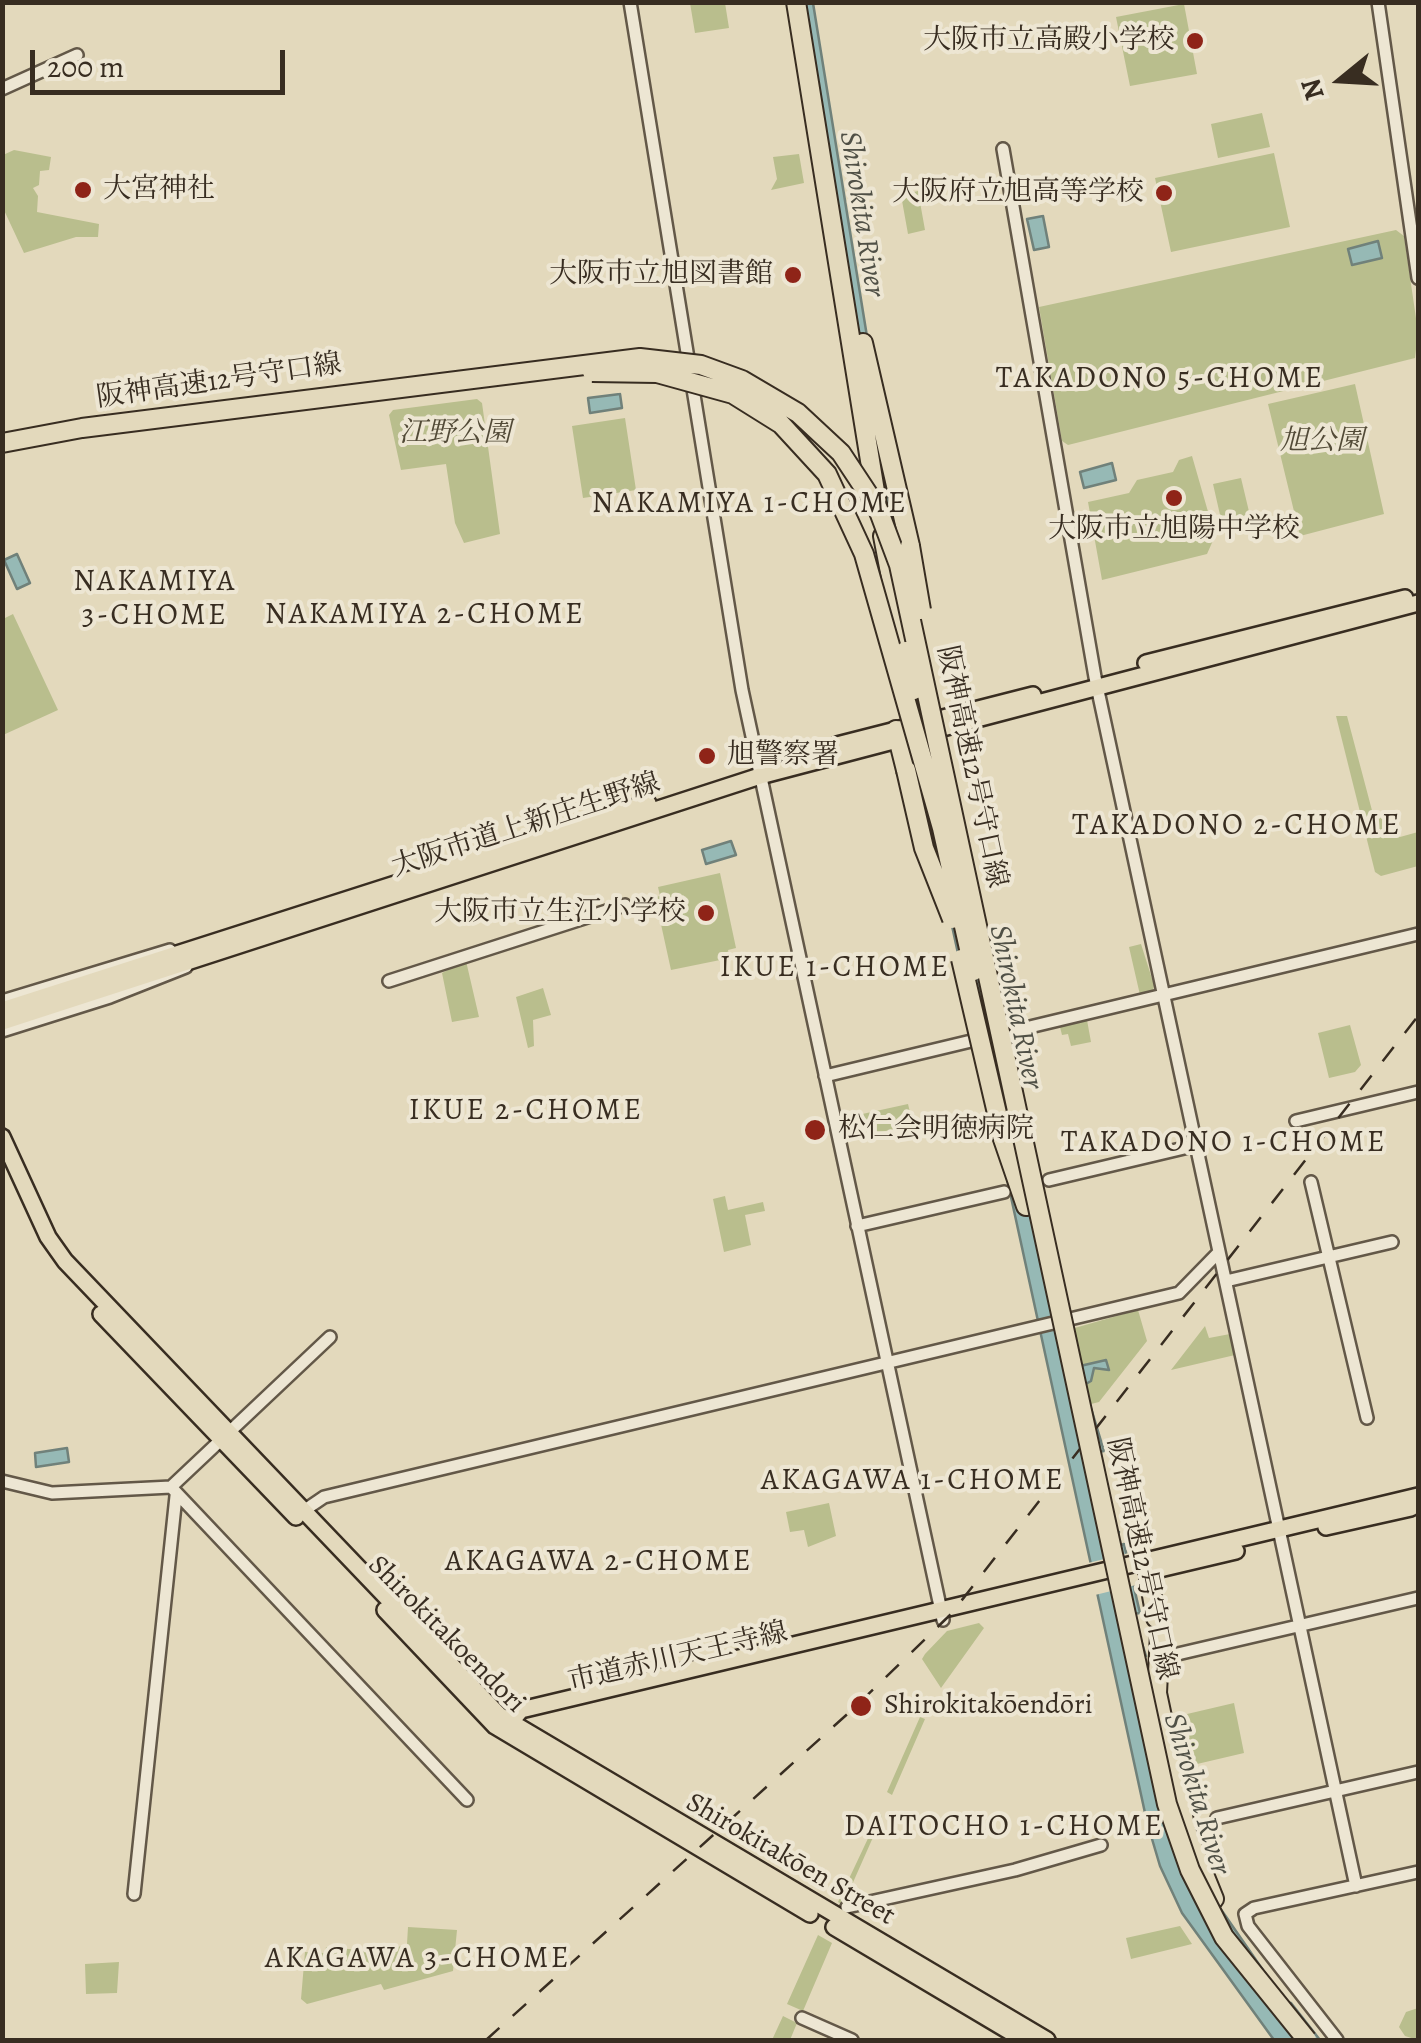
<!DOCTYPE html>
<meta charset="utf-8">
<style>
body{margin:0}
#map{position:relative;width:1421px;height:2043px;overflow:hidden;background:#e3d9bc;font-family:Alegreya,serif}
canvas{display:block}
.frame{position:absolute;inset:0;border:5px solid #382d21;pointer-events:none}
.north{position:absolute;left:1291px;top:30px;width:100px;height:100px;-webkit-text-stroke:8px #ede6d3;paint-order:stroke;rotate:252deg;font-size:28px;font-weight:700;line-height:40px;text-align:center;color:#382d21}
.north::after{content:'';display:block;margin:auto;width:35px;height:45px;background:#382d21;clip-path:polygon(50% 0,100% 100%,50% 72%,0 100%)}
.scale{position:absolute;left:30px;top:50px;width:255px;height:45px;box-sizing:border-box;border:5px solid #382d21;border-top:0;padding-left:12px;font-size:30px;line-height:35px;white-space:nowrap;color:#382d21;-webkit-text-stroke:8px #ede6d3;paint-order:stroke}
</style>
<div id="map">
<canvas width="1421" height="2043"></canvas>
<div class="frame"></div>
<div class="north">N</div>
<div class="scale">200 m</div>
</div>
<script>
const c = document.querySelector('canvas').getContext('2d');
c.lineJoin = 'round';
function paint(path, color) { c.fillStyle = color; c.fill(path, 'evenodd'); }
const shape = rows => new Path2D(rows.map(r => 'M' + r).join(''));
function trace(path, color, width, dash) { c.strokeStyle = color; c.lineWidth = width; c.lineCap = dash ? 'butt' : 'round'; c.setLineDash(dash || []); c.stroke(path); }
function write(font, color, halo, rows, align = 'center') {
  c.font = font + ' Alegreya,"Noto Serif JP",serif'; c.lineWidth = 8; c.setLineDash([]); c.textBaseline = 'middle'; c.strokeStyle = halo; c.fillStyle = color; for (const [text, x, y, turn = 0] of rows) {
    c.save(); c.translate(x, y); c.rotate((+turn || 0) * Math.PI / 180); c.textAlign = isNaN(turn) ? turn : align; if (halo) c.strokeText(text, 0, 0); c.fillText(text, 0, 0); c.restore();
  }
}
paint(shape([
 [690,3,725,3,729,28,695,33],
 [1184,4,1197,74,1130,86,1116,17],
 [1262,113,1270,147,1218,158,1211,124],
 [14,150,51,157,49,170,40,171,39,185,33,188,38,196,37,212,99,224,98,237,76,237,24,253,3,208,3,155],
 [1274,153,1290,227,1171,252,1155,178],
 [799,154,804,183,771,190,777,179,773,157],
 [918,191,925,230,908,234,901,195],
 [1396,230,1404,236,1418,332,1415,358,1068,445,1062,441,1039,307],
 [1355,384,1384,514,1300,536,1268,404],
 [477,399,482,403,500,534,464,543,455,523,446,464,401,470,389,415,393,410],
 [625,418,636,490,583,498,572,426],
 [1192,456,1215,536,1207,554,1102,580,1088,502,1129,493,1137,480,1173,472,1179,460],
 [1241,478,1251,520,1223,528,1213,484],
 [13,614,58,710,3,735,3,619],
 [1336,716,1347,716,1374,818,1393,814,1400,837,1418,832,1418,866,1381,876,1375,872],
 [720,873,736,948,728,950,730,958,671,970,655,897,660,896,658,887],
 [1141,944,1154,985,1153,992,1140,995,1129,947],
 [466,961,479,1017,452,1022,442,973],
 [543,988,551,1015,533,1020,534,1046,528,1048,516,997],
 [1087,1020,1091,1042,1071,1046,1068,1034,1062,1035,1060,1027],
 [1350,1025,1361,1065,1355,1072,1329,1078,1318,1033],
 [908,1104,913,1125,849,1139,844,1118],
 [725,1196,728,1210,763,1202,765,1211,745,1215,751,1245,724,1252,713,1199],
 [1138,1310,1147,1341,1099,1402,1087,1405,1071,1329],
 [1205,1326,1209,1338,1230,1334,1235,1355,1171,1370],
 [829,1503,836,1536,808,1547,804,1530,790,1532,786,1512],
 [979,1623,984,1628,941,1688,922,1659,925,1654,947,1631],
 [1234,1703,1244,1753,1180,1768,1170,1718],
 [920,1717,925,1719,892,1795,887,1792],
 [880,1813,882,1817,843,1905,838,1902],
 [1180,1926,1192,1944,1131,1959,1126,1938],
 [408,1927,457,1930,453,1971,384,1990,381,1984,307,2004,301,1999,305,1952,325,1953,326,1947,383,1952,407,1944],
 [818,1935,832,1943,803,2011,787,2004],
 [119,1962,117,1993,86,1994,85,1964],
 [1418,2008,1418,2040,1405,2036,1399,2027,1406,2012],
 [783,2016,797,2023,790,2040,772,2040]
]), '#b9be8d');
const water = shape([
 [789,3,813,3,870,355,927,657,1003,1012,1020,1062,1014,1063,1080,1366,1106,1360,1109,1370,1094,1368,1091,1381,1084,1385,1104,1451,1098,1452,1115,1532,1119,1532,1116,1539,1118,1546,1124,1544,1136,1596,1140,1613,1133,1614,1146,1656,1142,1657,1202,1882,1285,2002,1291,2003,1320,2040,1274,2040,1182,1913,1160,1866,1147,1822,907,719,789,3],
 [1043,216,1049,247,1034,250,1027,219,1043,216],
 [1378,241,1382,258,1352,265,1348,249,1378,241],
 [620,394,622,408,590,413,588,398,620,394],
 [1112,463,1116,480,1084,488,1080,472,1112,463],
 [17,554,30,583,17,589,4,560,17,554],
 [731,841,736,855,706,864,702,850,731,841],
 [67,1448,69,1462,36,1467,35,1453,67,1448]
]);
paint(water, '#96b9b5');
trace(water, '#70817a', 2.5);
paint(shape([
 [1129,1553,1136,1585,1095,1595,1088,1563]
]), '#e3d9bc');
const minor = shape([
 [630,2,742,690,943,1620],
 [1378,2,1418,278],
 [2,89,77,55],
 [1003,149,1095,677,1356,1886],
 [389,981,625,905],
 [2,1001,170,950],
 [2,1031,110,997,186,967],
 [825,1076,1418,934],
 [1296,1121,1418,1092],
 [1049,1180,1197,1145],
 [1311,1182,1367,1418],
 [857,1226,1004,1192],
 [1226,1281,1392,1242],
 [2,1481,52,1493,171,1487,330,1337],
 [171,1487,467,1800],
 [299,1514,324,1497,1179,1293,1219,1252],
 [1169,1656,1418,1598],
 [1217,1818,1418,1772],
 [134,1894,176,1496],
 [847,1907,1015,1870,1101,1845],
 [802,2018,852,2040],
 [1337,2040,1248,1926,1245,1914,1254,1908,1418,1872]
]);
const major = shape([
 [1146,663,1405,598],
 [837,745,1033,695],
 [2,1010,648,803],
 [2,1022,760,776,1418,603],
 [2,1137,48,1237,65,1261,499,1715,1047,2040],
 [101,1314,296,1517],
 [1326,1527,1411,1508],
 [1147,1572,1236,1551],
 [385,1610,495,1726,810,1914],
 [506,1728,521,1710,1418,1496],
 [834,1927,1024,2040]
]);
const highway = shape([
 [796,2,878,510],
 [863,343,910,546],
 [883,536,905,651],
 [896,730,906,770],
 [1003,1139,1026,1206],
 [1156,1618,1149,1579,1158,1569],
 [1160,1634,1157,1693,1186,1830,1214,1899]
]);
trace(minor, '#635848', 16);
trace(major, '#382d21', 20);
trace(highway, '#382d21', 22);
trace(minor, '#ede6d3', 11);
trace(major, '#e3d9bc', 15);
trace(highway, '#e3d9bc', 18);
trace(shape([
 [486,2040,854,1708,951,1614,1418,1016]
]), '#382d21', 2.5, [18, 18]);
const highwayBridge = shape([
 [592,372,657,373,733,394,781,424,827,474,864,554,942,828,974,971],
 [2,443,82,428,640,358,701,365,742,380,798,413,841,453,878,509,899,565,1167,1804,1190,1870,1224,1937,1307,2040],
 [910,546,921,610],
 [905,651,914,690],
 [906,770,924,848,952,919],
 [961,959,1003,1139]
]);
trace(highwayBridge, '#382d21', 22, []);
trace(highwayBridge, '#e3d9bc', 18);
for (const [x, y, r, color] of [
 [1195,41,10,"#8f2418"],
 [83,190,10,"#8f2418"],
 [1164,193,10,"#8f2418"],
 [793,275,10,"#8f2418"],
 [1174,498,10,"#8f2418"],
 [707,756,10,"#8f2418"],
 [706,913,10,"#8f2418"],
 [815,1130,12,"#8f2418"],
 [861,1706,12,"#8f2418"]
]) { const dot = new Path2D(); dot.arc(x, y, r, 0, 2 * Math.PI); c.fillStyle = color; c.fill(dot); trace(dot, '#ede6d3', 4); }
write('28px', '#382d21', '#ede6d3', [
 ["大阪市立高殿小学校",1175,41],
 ["大宮神社",103,190,"left"],
 ["大阪府立旭高等学校",1144,193],
 ["大阪市立旭図書館",773,275],
 ["大阪市立旭陽中学校",1174,530,"center"],
 ["旭警察署",727,756,"left"],
 ["大阪市立生江小学校",686,913],
 ["松仁会明徳病院",838,1130,"left"],
 ["Shirokitakōendōri",884,1706,"left"]
], 'right');
write('28px', '#382d21', '#ede6d3', [
 ["阪神高速12号守口線",219,382,-8],
 ["阪神高速12号守口線",971,767,78],
 ["大阪市道上新庄生野線",526,826,-18],
 ["阪神高速12号守口線",1141,1559,78],
 ["Shirokitakoendori",446,1635,45],
 ["市道赤川天王寺線",678,1658,-13],
 ["Shirokitakōen Street",790,1860,30]
]);
write('italic 28px', '#524a37', '#ede6d3', [
 ["江野公園",455,434],
 ["旭公園",1322,442]
]);
write('italic 30px', '#505046', '#ede6d3', [
 ["Shirokita River",861,214,81],
 ["Shirokita River",1015,1007,78],
 ["Shirokita River",1196,1794,73]
]);
c.letterSpacing = '2.5px';
write('30px', '#382d21', '#ede6d3', [
 ["TAKADONO 5-CHOME",1160,380],
 ["NAKAMIYA 1-CHOME",750,505],
 ["NAKAMIYA",155,583],
 ["3-CHOME",155,617],
 ["NAKAMIYA 2-CHOME",425,616],
 ["TAKADONO 2-CHOME",1237,827],
 ["IKUE 1-CHOME",835,969],
 ["IKUE 2-CHOME",526,1112],
 ["TAKADONO 1-CHOME",1224,1144],
 ["AKAGAWA 1-CHOME",913,1482],
 ["AKAGAWA 2-CHOME",599,1563],
 ["DAITOCHO 1-CHOME",1004,1828],
 ["AKAGAWA 3-CHOME",418,1960]
]);
c.letterSpacing = '0px';
</script>
